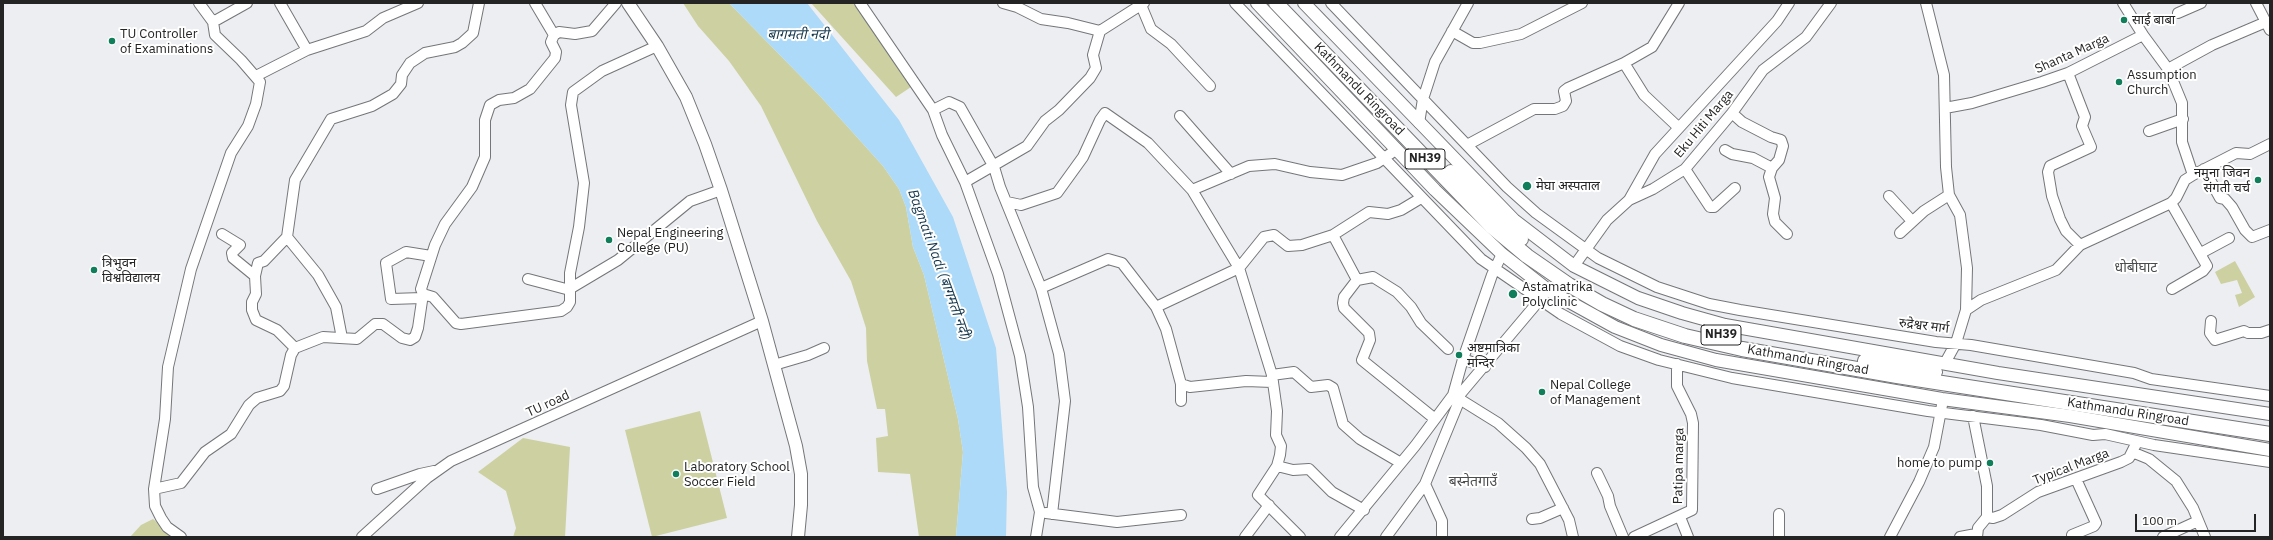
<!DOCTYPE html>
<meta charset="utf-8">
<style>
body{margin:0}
#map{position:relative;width:2273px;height:540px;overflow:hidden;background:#edeef1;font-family:"IBM Plex Sans",sans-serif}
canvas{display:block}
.frame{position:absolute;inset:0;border:4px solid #242425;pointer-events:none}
.scale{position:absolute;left:2135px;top:514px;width:121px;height:18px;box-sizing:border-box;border:2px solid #242425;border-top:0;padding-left:5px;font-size:12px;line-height:14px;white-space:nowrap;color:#242425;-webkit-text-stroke:3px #fff;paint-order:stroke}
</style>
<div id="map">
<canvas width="2273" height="540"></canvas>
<div class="frame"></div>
<div class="scale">100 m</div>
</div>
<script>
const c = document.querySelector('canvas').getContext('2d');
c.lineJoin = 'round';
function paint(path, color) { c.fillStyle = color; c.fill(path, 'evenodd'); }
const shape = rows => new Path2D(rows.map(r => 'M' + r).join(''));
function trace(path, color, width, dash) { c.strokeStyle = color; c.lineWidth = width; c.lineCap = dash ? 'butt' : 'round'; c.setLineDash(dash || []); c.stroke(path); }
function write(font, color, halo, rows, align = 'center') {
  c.font = font + ' "IBM Plex Sans","Noto Sans Devanagari",sans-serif'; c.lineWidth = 4; c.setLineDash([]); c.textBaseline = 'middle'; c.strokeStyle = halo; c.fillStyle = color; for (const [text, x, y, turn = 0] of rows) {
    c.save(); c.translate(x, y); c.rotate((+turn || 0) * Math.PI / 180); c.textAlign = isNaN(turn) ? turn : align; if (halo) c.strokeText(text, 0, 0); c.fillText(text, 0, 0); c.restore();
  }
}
paint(shape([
 [683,3,729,3,820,96,883,166,899,189,906,207,913,247,924,275,958,419,963,452,956,537,919,537,910,474,878,472,876,438,888,436,885,409,877,409,867,361,866,328,851,281,817,221,761,106,729,61,698,26],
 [811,3,853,3,875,32,911,87,896,97],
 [2235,261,2255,297,2239,307,2235,295,2242,293,2237,280,2221,284,2215,272],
 [700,411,727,518,652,537,625,430],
 [523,438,570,447,565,537,513,537,516,528,506,491,478,472],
 [153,519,159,524,176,537,130,537,141,525]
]), '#cdd1a1');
paint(shape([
 [729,3,807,3,899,120,953,217,996,348,1007,492,1006,537,956,537,963,452,958,419,924,275,913,247,906,207,899,189,883,166,820,96]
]), '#addaf8');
const minor = shape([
 [199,3,213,22],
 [247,3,213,22,215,35,241,60,260,82,256,104,248,126,231,153,191,269,168,367,165,419,154,489,181,483,205,452,231,434,249,405,257,398,280,391,284,386,291,355,295,348,323,337,357,339,375,324,383,324,402,338,410,340,415,337,418,328,423,294],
 [280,3,307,50,366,31,383,18,418,3],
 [535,3,554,35],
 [616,3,592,31,575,34,559,32,554,35,551,42,556,52,555,58,530,89,514,98,499,100,490,105,485,120,485,157,472,187,445,224,435,245,421,289,423,294,433,297,456,323,461,324,561,311,567,307,570,302,570,273,579,227,584,183,571,105,573,92,602,71,657,46],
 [860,3,933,110,942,135,965,182,998,274,1020,356,1028,407,1033,487,1040,512,1036,537],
 [1003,3,1017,7,1041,19,1068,23,1100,31],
 [1235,3,1481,259,1561,314,1620,346,1659,360,1732,378,1928,411,2041,425,2093,435,2105,434,2154,445,2270,462],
 [1331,3,1507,187,1536,213,1598,258,1657,287,1709,304,1740,310,1936,342,1971,345,2134,373,2151,379,2270,396],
 [1926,3,1944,75,1946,167,1949,195,1960,215,1967,268,1966,310],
 [2123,3,2143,35],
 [2256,3,2270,30],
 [1141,5,1151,29,1171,44,1210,86],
 [2178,13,2201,3],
 [1452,31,1473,43,1480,43,1521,34,1582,3],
 [1624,63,1644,95,1679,128],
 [2168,69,2212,45,2266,22],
 [2068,73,2085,117,2082,126,2091,147,2050,166,2048,172,2052,196,2060,219,2066,231,2080,245],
 [256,76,307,50],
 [1945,108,1972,103,2042,82,2068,73,2143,35,2168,69,2182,103,2182,142,2193,175],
 [933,110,949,102,960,107,994,167,1000,187,1041,288,1059,354,1065,401,1052,514],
 [1732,113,1742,122,1771,137,1781,140,1783,146,1779,160,1772,168,1769,177,1775,198,1773,214,1775,222,1787,234],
 [1180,116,1231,174],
 [1419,123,1423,99,1435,62,1468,3],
 [2149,131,2183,119],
 [1467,145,1534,109,1555,109,1563,106,1566,101,1564,91,1568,88,1624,63,1652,47,1679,3],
 [1725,150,1732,154,1753,158,1772,168],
 [1685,169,1710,207,1714,207,1735,188],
 [2204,169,2220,198,2225,199,2232,207,2245,230,2252,237,2270,230],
 [965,182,1027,146,1045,121,1059,110,1090,78,1096,68,1093,55,1100,31,1144,3],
 [1192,190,1249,166,1275,164,1310,172,1342,175,1377,163,1397,149],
 [1889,196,1912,221],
 [1629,200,1655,154,1777,21,1789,3],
 [1007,202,1021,205,1057,193,1083,157,1100,120,1105,113,1148,143,1192,190,1239,268,1272,375,1277,411,1276,435,1281,446,1280,455,1277,466,1258,495,1300,537],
 [2171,203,2207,266,2203,271,2172,289],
 [1900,233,1924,211,1949,195],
 [222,234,240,245,232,253,233,258,255,276],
 [1333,235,1357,280,1344,297,1343,303,1344,308,1369,333,1370,340,1362,360,1435,419],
 [287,237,264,261,258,263,255,276,256,294,252,302,252,310,256,320,277,330,295,348],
 [2201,253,2229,238],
 [1574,266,1607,220,1629,200,1653,189,1685,169,1732,113,1763,70,1806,37,1831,3],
 [528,279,566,289,571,288,618,260,690,201,721,190],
 [1357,280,1373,277,1397,292,1411,307,1421,323,1448,349],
 [1041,288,1108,259,1122,263,1156,307,1166,329,1181,384,1181,401],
 [422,298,391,299,386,263,406,252,431,256],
 [1156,307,1239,268,1264,237,1274,235,1288,246,1302,245,1333,235,1369,212,1388,214,1401,210,1421,198],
 [2211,321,2210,333,2215,340,2244,331,2248,333,2261,333,2270,330],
 [342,338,336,307,318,275,287,237,295,180,331,119,372,106,393,94,401,84,402,75,410,63,425,53,455,47,462,43,473,33,479,3],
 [1945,363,1956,343,1966,310,1981,300,2056,270,2080,245,2171,203,2176,198,2185,180,2193,175,2236,153,2250,154,2270,144],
 [774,365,808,355,824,348],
 [1485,367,1463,359,1492,275,1502,254],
 [1272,375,1294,372,1311,387,1328,385,1333,388,1343,424,1360,439,1401,463],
 [1181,384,1190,387,1246,381,1272,382],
 [1453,395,1498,423,1526,448,1540,464,1569,520,1573,537],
 [1457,398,1543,296],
 [1973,416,1987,486,1987,517,1978,528,1977,537],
 [2132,452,2149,459,2176,481,2193,508,2205,537],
 [1277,466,1293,470,1309,469,1332,492,1364,510],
 [1597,473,1608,496,1610,506,1623,537],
 [1425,484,1442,521,1442,537],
 [154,489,155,506,161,518,167,527,181,537],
 [377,489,420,474,434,471],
 [1046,513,1117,522,1181,515],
 [1779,514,1779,537],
 [1680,517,1688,537],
 [1987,517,1993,518,2002,515,2038,492,2121,462,2129,458,2137,442],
 [1532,519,1540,518,1563,508],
 [2072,535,2094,526,2096,523,2076,479],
 [362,537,427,478,451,461,762,321],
 [1245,537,1269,505],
 [1340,537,1415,446,1453,395,1463,359],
 [1386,537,1425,484,1460,399],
 [1634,537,1692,510,1693,423,1691,414,1677,386,1677,364],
 [1890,537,1919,482,1934,447,1942,405],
 [1960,537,1976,534],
 [2163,537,2198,521]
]);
const major = shape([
 [628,3,657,46,686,97,705,144,721,190,762,321,796,446,801,474,801,505,798,537],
 [1257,3,1435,190,1502,254,1548,290,1615,327,1661,345,1716,360,1942,399,2070,416,2270,450],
 [1304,3,1514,220,1574,266,1638,298,1682,313,1725,325,1998,373,2270,414]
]);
const highway = shape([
 [1276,3,1491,226,1527,256,1569,285,1602,304,1634,319,1685,336,1742,349,1897,376,2270,434],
 [1451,172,1521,239],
 [1865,361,1935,372]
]);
trace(minor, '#757679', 12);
trace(major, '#757679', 14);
trace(highway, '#757679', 16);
trace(minor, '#fff', 10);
trace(major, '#fff', 12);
trace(highway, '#fff', 14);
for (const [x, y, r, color] of [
 [2124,20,4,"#107e5a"],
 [112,41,4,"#107e5a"],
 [2119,82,4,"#107e5a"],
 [2258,180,4,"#107e5a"],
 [1527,186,5,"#107e5a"],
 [609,240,4,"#107e5a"],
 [94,270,4,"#107e5a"],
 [1513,294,5,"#107e5a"],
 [1459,355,4,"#107e5a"],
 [1542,392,4,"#107e5a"],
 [1990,463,4,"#107e5a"],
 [676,474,4,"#107e5a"]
]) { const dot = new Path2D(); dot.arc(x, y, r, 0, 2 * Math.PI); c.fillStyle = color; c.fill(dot); trace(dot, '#fff', 1.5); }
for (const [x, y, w] of [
 [1425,159,40],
 [1721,335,40]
]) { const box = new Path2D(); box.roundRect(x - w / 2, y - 10, w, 20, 3); c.fillStyle = '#fff'; c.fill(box); trace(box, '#242425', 1); }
write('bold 12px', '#242425', null, [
 ["NH39",1425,159],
 ["NH39",1721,335]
]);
write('13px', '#242425', '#fff', [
 ["साई बाबा",2132,20],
 ["TU Controller",120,34],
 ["of Examinations",120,49],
 ["Assumption",2127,75],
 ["Church",2127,90],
 ["नमुना जिवन",2250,173,"right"],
 ["संगती चर्च",2250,188,"right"],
 ["मेघा अस्पताल",1536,186],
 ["Nepal Engineering",617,233],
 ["College (PU)",617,248],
 ["त्रिभुवन",102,263],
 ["विश्वविद्यालय",102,278],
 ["Astamatrika",1522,287],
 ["Polyclinic",1522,302],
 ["अष्टमात्रिका",1467,348],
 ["मन्दिर",1467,363],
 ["Nepal College",1550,385],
 ["of Management",1550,400],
 ["home to pump",1982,463,"right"],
 ["Laboratory School",684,467],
 ["Soccer Field",684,482]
], 'left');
write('13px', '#242425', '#fff', [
 ["Shanta Marga",2072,54,-24],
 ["Kathmandu Ringroad",1359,89,46],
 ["Eku Hiti Marga",1704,124,-50],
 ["रुद्रेश्वर मार्ग",1924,326,7],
 ["Kathmandu Ringroad",1808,360,10],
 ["TU road",548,404,-25],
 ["Kathmandu Ringroad",2128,412,9],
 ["Patipa marga",1679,466,-89],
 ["Typical Marga",2071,467,-21]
]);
write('italic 14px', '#15384d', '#fff', [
 ["बागमती नदी",798,35],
 ["Bagmati Nadi (बागमती नदी)",939,265,70]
]);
write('14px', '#4b4c4e', '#fff', [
 ["धोबीघाट",2136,268],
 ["बस्नेतगाउँ",1473,482]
]);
</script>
